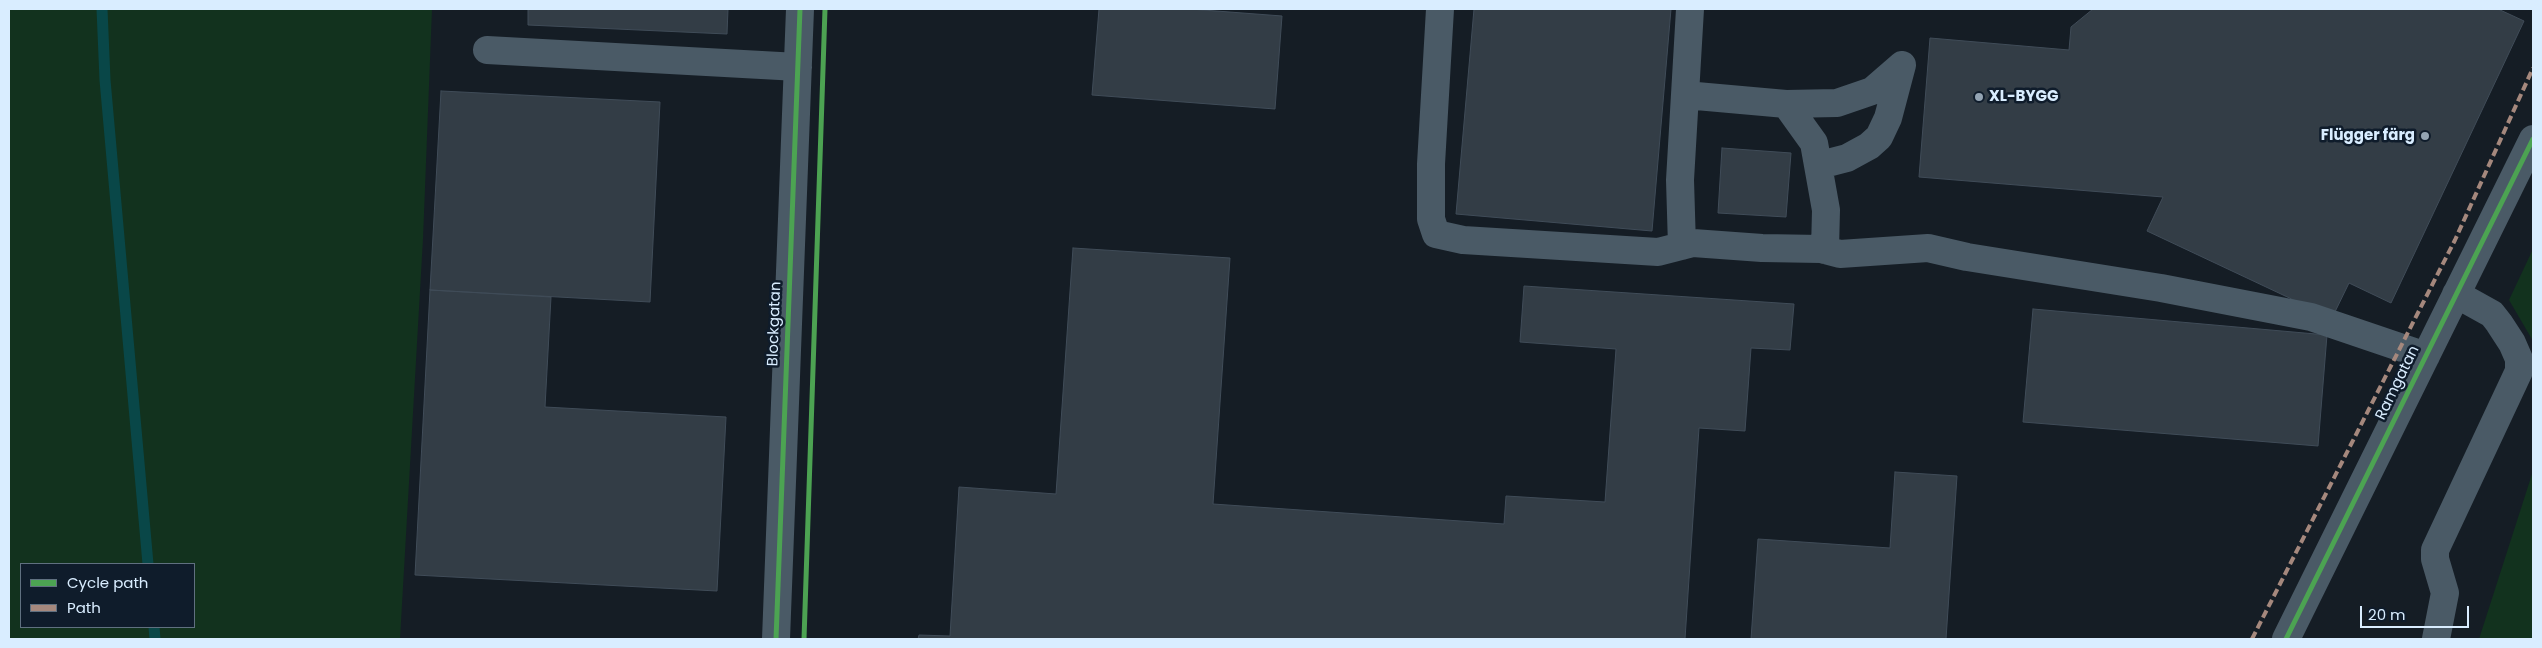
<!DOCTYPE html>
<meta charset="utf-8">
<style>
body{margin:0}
#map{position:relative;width:2542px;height:648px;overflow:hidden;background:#151d25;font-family:Poppins,sans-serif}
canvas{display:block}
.frame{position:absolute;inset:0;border:10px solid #d9edff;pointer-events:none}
.legend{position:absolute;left:20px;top:563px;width:175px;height:65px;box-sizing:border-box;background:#0f1c2b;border:1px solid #607080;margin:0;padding:6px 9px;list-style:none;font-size:15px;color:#d9edff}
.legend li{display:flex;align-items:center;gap:10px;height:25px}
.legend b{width:25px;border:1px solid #607080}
.scale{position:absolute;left:2360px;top:606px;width:109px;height:22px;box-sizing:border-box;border:2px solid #d9edff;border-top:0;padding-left:6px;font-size:15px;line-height:18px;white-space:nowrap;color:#d9edff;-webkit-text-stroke:4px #0f1c2b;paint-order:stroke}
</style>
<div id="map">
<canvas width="2542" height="648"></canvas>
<div class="frame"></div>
<ul class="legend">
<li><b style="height:6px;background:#4ca352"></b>Cycle path</li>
<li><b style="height:6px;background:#a5887d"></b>Path</li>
</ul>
<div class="scale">20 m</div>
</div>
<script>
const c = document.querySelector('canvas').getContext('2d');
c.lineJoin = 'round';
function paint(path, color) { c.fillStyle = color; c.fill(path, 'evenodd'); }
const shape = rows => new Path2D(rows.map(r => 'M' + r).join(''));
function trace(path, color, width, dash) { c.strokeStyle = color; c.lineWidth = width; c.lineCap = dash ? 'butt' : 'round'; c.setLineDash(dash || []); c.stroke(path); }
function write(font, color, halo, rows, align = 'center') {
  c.font = font + ' Poppins,sans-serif'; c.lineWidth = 5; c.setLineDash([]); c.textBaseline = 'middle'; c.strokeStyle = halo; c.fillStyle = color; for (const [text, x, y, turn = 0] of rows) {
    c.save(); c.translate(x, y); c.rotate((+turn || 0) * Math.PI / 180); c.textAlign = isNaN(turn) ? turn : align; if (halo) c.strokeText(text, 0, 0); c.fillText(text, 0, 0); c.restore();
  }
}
paint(shape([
 [9,9,432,9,423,239,400,639,9,639],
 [21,564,194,564,194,627,21,627],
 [2533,249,2533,341,2509,300],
 [2533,471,2533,639,2479,639]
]), '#12321e');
trace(shape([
 [102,9,105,80,148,564],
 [154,627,155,639]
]), '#094748', 11);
const building = shape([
 [528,9,728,9,727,34,528,25,528,9],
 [1099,9,1190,9,1282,16,1275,109,1092,95,1099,9],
 [1474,9,1671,9,1652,231,1456,214,1474,9],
 [2093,9,2498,9,2524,21,2391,303,2349,283,2332,318,2147,231,2163,197,1919,177,1930,38,2069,50,2071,27,2093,9],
 [441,91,660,102,650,302,430,290,441,91],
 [1722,148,1791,153,1786,217,1718,213,1722,148],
 [1073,248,1230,258,1213,504,1504,524,1506,496,1605,502,1616,349,1520,342,1524,286,1794,304,1790,350,1751,348,1745,431,1699,428,1685,639,918,639,919,635,950,636,959,487,1056,494,1073,248],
 [430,290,551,297,545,407,726,417,717,591,415,575,430,290],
 [2033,309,2327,335,2318,446,2023,422,2033,309],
 [1895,472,1957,476,1946,639,1751,639,1758,539,1890,548,1895,472]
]);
paint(building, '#333d46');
trace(building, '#404c58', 1);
trace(shape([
 [1440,9,1431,164,1431,219,1436,234,1463,240,1658,252,1693,243,1762,248,1821,249,1840,254,1928,248,1967,257,2161,288,2311,317,2426,356],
 [487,50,798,67],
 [1685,95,1786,104,1837,103,1872,91,1902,65],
 [1786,104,1814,143,1826,210,1825,250],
 [1820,165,1847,158,1869,146,1879,137,1888,118,1902,65],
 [1682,246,1680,180,1690,9],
 [776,639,800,9],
 [2286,639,2533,139],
 [2436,639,2445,593,2435,559,2435,550,2519,371,2519,359,2512,343,2499,323,2492,314,2456,294]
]), '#4a5a66', 28);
trace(shape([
 [2252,639,2455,240,2533,68]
]), '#a5887d', 4, [8, 4]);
trace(shape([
 [776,639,800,9],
 [804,639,825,9],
 [2286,639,2533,139]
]), '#4ca352', 5);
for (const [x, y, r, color] of [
 [1979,97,5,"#94a4b3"],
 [2425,136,5,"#94a4b3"]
]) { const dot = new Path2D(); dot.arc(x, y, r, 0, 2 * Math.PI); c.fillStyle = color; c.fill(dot); trace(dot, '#0f1c2b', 2); }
write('bold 15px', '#d9edff', '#0f1c2b', [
 ["XL-BYGG",1989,97],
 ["Flügger färg",2415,136,"right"]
], 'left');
write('15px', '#d9edff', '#0f1c2b', [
 ["Blockgatan",775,324,-88],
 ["Ramgatan",2398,383,-64]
]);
</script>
